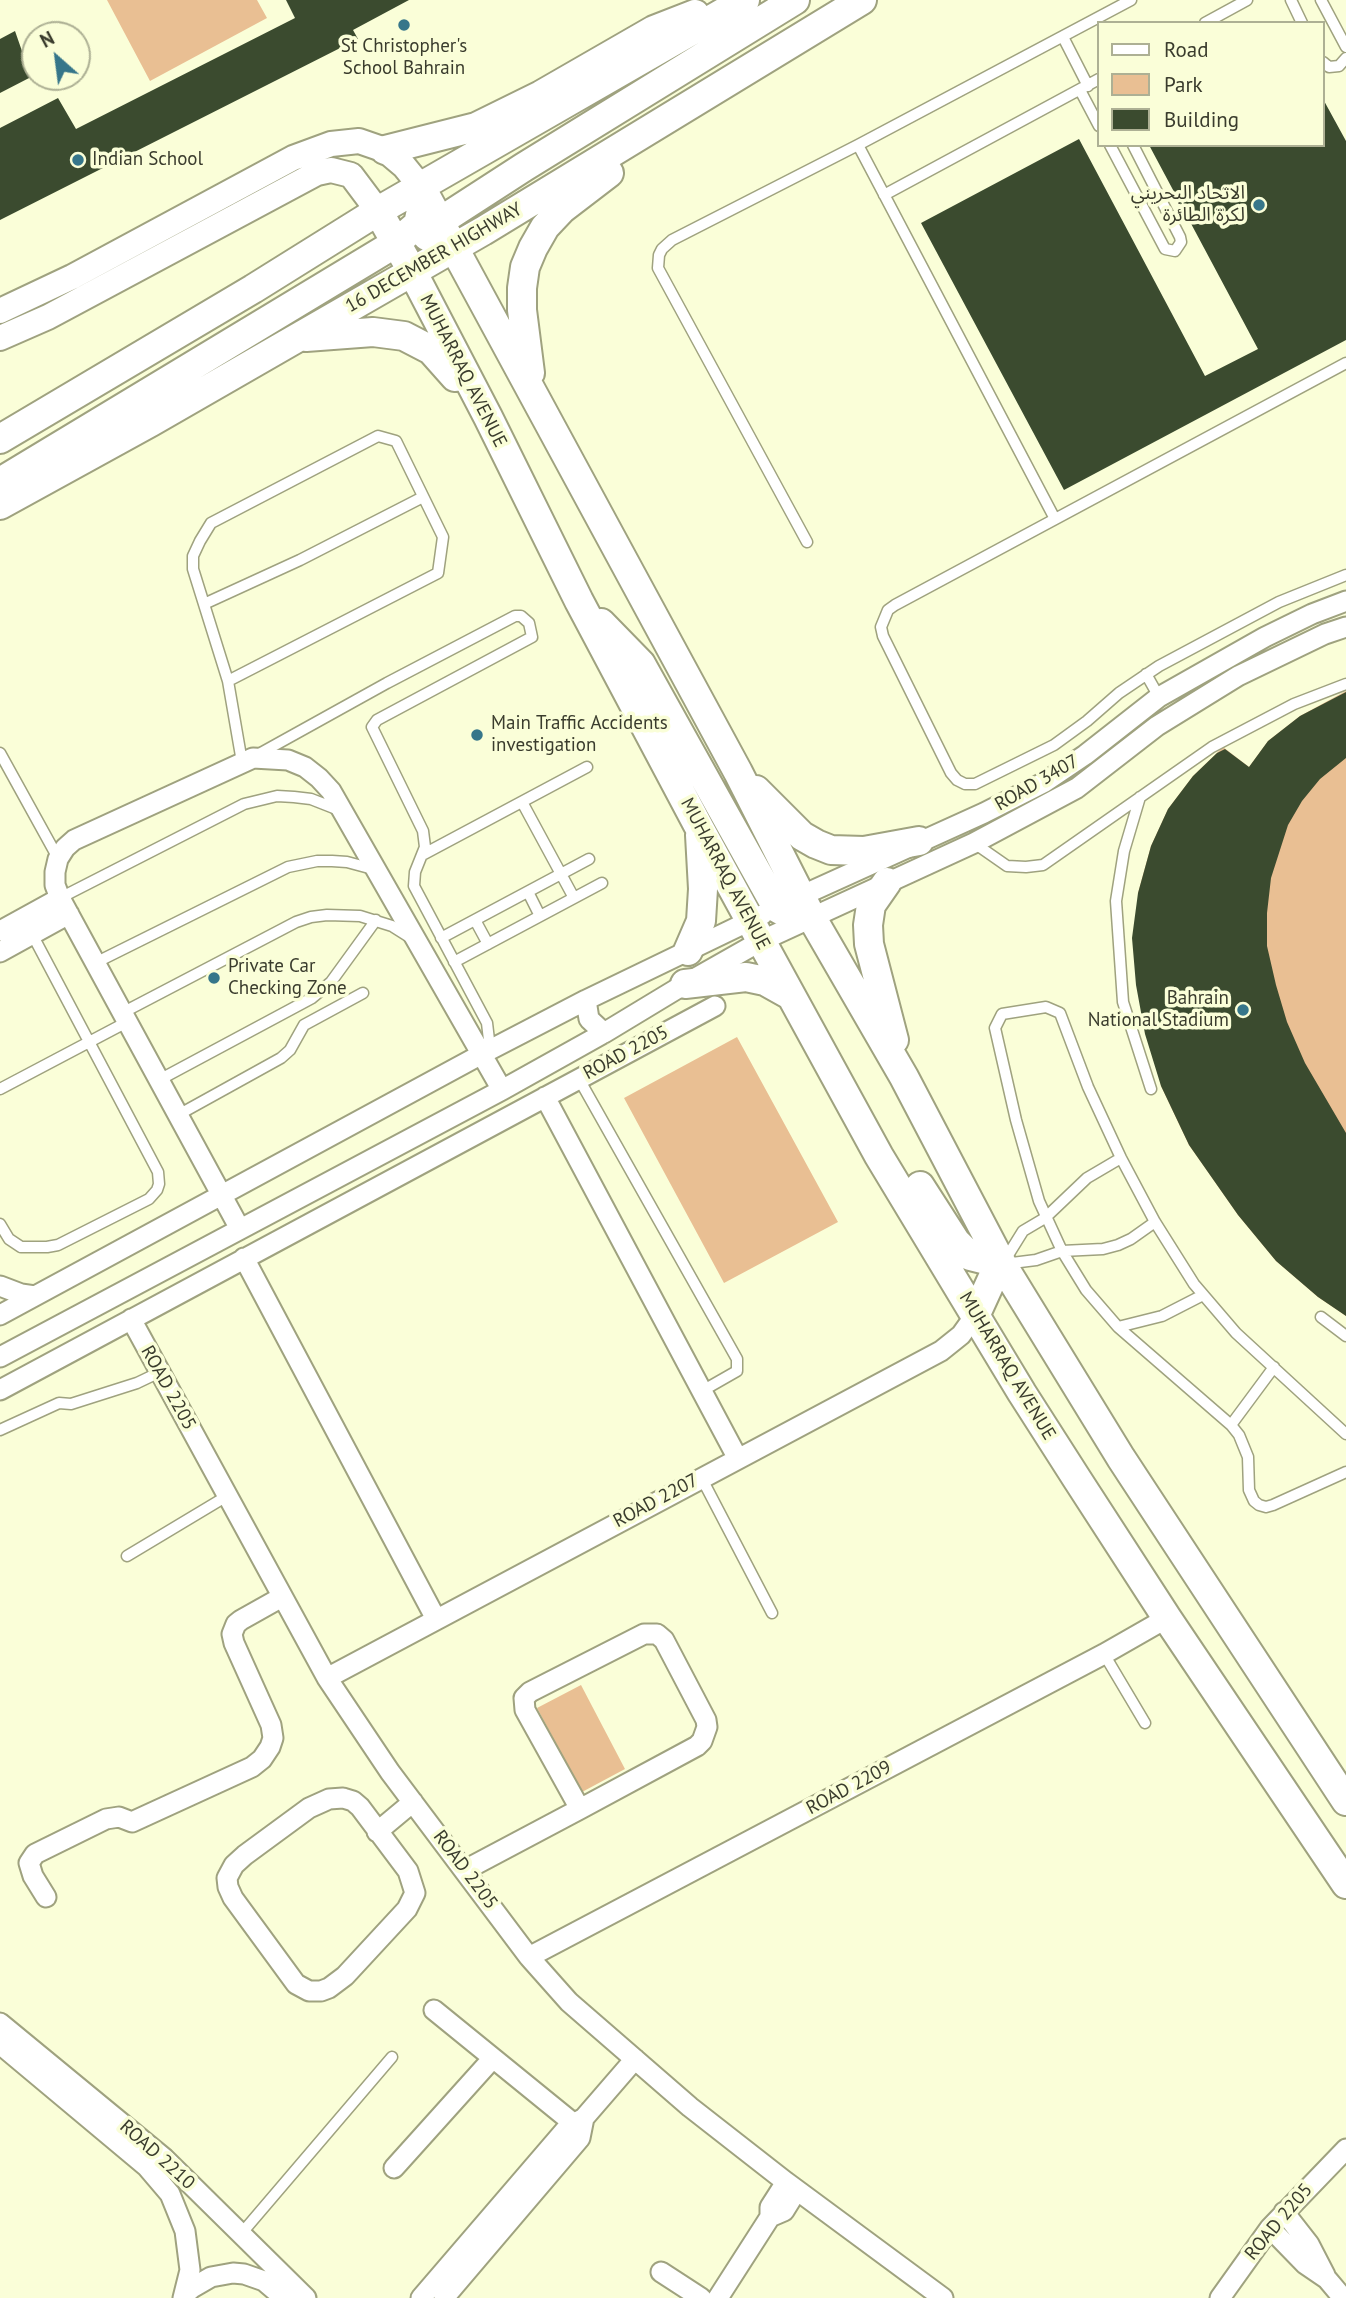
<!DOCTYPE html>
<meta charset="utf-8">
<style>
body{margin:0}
#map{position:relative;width:1346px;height:2298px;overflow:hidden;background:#fafed8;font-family:"PT Sans",sans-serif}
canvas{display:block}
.legend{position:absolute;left:1097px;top:21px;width:228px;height:126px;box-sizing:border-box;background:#fafed8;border:2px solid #adb094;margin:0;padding:9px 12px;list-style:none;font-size:21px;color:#3a3c2d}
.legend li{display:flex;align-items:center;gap:14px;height:35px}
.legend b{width:35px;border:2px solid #adb094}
.north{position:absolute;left:21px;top:21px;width:70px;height:70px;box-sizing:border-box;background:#fafed8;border:2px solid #adb094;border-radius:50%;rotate:332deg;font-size:19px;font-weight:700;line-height:28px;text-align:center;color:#3a3c2d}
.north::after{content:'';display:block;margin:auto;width:24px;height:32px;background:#36768a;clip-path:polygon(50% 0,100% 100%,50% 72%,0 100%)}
</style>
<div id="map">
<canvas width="1346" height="2298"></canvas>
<ul class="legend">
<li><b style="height:9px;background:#fff"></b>Road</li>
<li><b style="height:19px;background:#e9bf93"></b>Park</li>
<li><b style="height:19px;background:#3b4b2f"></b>Building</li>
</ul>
<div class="north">N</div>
</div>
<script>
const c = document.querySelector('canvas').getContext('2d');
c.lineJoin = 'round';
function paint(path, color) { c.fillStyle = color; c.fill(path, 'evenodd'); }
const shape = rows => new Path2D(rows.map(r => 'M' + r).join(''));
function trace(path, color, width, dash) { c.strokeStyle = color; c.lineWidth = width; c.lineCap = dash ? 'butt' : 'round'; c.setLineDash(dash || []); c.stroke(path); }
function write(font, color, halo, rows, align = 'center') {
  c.font = font + ' "PT Sans","Noto Sans Arabic",sans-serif'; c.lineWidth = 7; c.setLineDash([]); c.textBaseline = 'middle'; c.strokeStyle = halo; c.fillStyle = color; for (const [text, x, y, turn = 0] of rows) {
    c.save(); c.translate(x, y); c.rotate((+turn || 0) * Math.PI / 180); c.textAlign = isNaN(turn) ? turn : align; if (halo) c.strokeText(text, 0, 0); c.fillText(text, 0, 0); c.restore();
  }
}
paint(shape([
 [107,0,257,0,267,18,150,81],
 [1346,691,1346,1316,1318,1297,1276,1261,1238,1215,1189,1145,1161,1086,1138,893,1151,846,1168,809,1193,776,1223,747,1249,767,1268,741,1300,716],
 [737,1037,838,1222,724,1283,624,1098],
 [581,1685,625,1769,582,1792,537,1708]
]), '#e9bf93');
paint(shape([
 [286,0,409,0,353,30,358,39,0,220,0,128,58,98,76,129,295,18],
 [15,31,31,77,0,93,0,39],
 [1323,99,1346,141,1346,340,1064,490,921,223,1079,139,1205,376,1258,349,1149,145,1323,145],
 [1346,692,1346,758,1320,779,1302,801,1288,825,1271,878,1267,913,1267,946,1276,985,1287,1022,1305,1063,1346,1133,1346,1316,1318,1297,1276,1261,1238,1215,1189,1145,1161,1086,1145,1034,1136,985,1132,938,1138,893,1151,846,1168,809,1193,776,1217,753,1225,749,1249,767,1268,741,1300,716]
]), '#3b4b2f');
const service = shape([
 [1291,0,1302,23],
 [1321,0,1346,47],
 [1205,23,1247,0],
 [1063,37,1088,86],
 [1323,62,1329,67,1339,66,1346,58],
 [1080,90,1099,126],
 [858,145,1055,519],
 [1110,145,1165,249,1175,251,1181,242,1180,237,1133,145],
 [884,195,1099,79],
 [1346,363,895,605,888,610,881,627,883,636,951,773,957,780,965,784,975,784,1054,745,1087,721,1119,693,1159,666,1279,602,1346,575],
 [807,542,658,268,659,255,662,249,672,240,858,145,1131,0],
 [204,604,300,560,423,497],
 [1146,674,1159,697],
 [228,681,438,573,443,537,396,441,378,436,211,523,200,541,193,556,193,569,228,681,242,762],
 [0,753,58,858],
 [259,754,387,683,515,616,521,616,529,623,532,637,377,720,372,727,423,831,425,847,415,872,414,886,487,1023,489,1040,484,1051],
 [1140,797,1124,851,1116,901,1123,1002,1151,1089],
 [522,802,574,898],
 [974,843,1007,866,1026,867,1043,865,1212,747,1294,704,1346,684],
 [424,854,587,767],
 [528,892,540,916],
 [60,898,244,804,277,796,294,797,311,799,339,810],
 [475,920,488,944],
 [441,938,589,859],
 [454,962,602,883],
 [95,963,288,867,317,861,332,861,347,862,373,869],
 [122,1013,296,922,311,917,327,915,360,916,392,926,411,938],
 [579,1079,737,1359,737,1371,702,1391],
 [159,1080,312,998,331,982,376,920],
 [0,1089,127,1022],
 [178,1115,281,1058,290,1050,304,1025,363,993],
 [0,1224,9,1239,21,1247,47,1247,58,1245,149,1199,157,1190,159,1184,158,1172,32,934],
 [1005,1260,1023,1231,1045,1218,1087,1178,1121,1158],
 [1004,1264,1036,1260,1062,1251,1103,1249,1118,1245,1131,1239,1155,1222],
 [1321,1317,1346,1336],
 [1118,1327,1162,1316,1203,1295],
 [1231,1425,1274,1367],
 [0,1430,59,1403,71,1404,137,1383,160,1372],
 [1346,1434,1236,1333,1194,1284,1155,1222,1121,1158,1088,1087,1060,1013,1046,1007,1002,1014,995,1028,1016,1120,1039,1201,1062,1251,1086,1290,1118,1327,1231,1425,1239,1435,1248,1457,1249,1490,1254,1501,1259,1505,1266,1507,1273,1505,1346,1472],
 [701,1477,772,1613],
 [127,1556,227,1496],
 [1104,1654,1145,1723],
 [241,2234,392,2057]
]);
const minor = shape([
 [792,900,984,813,1045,782,1085,755,1159,697,1265,637,1312,614,1346,601],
 [0,931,60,898],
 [0,952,69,914],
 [586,1000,589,1019,604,1033],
 [545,1097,737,1457],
 [240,1229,60,898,55,885,55,872,58,859,65,848,74,840,253,758,288,760,305,767,319,778,331,791,502,1090],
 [244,1258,436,1619],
 [0,1286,21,1294,35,1296],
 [0,1315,482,1054,586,1000,762,915],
 [131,1319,327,1678,390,1772,529,1957,569,2002,690,2107,786,2182,943,2298],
 [0,1357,502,1090,604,1033,685,984,761,941,974,843,1077,788,1157,726,1238,676,1325,634,1346,627],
 [0,1390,715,1006],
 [327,1678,941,1351,961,1335,976,1314],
 [343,1798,353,1801,360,1807,408,1871,415,1893,407,1909,345,1976,329,1988,321,1991,309,1991,296,1984,233,1898,228,1887,227,1878,234,1865,245,1855,309,1808,329,1799,343,1798],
 [377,1832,413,1802],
 [465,1870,580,1809,697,1746,702,1741,707,1727,706,1720,664,1640,657,1634,644,1634,530,1692,524,1698,525,1710,580,1809],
 [46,1897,33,1876,29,1863,35,1854,106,1819,119,1817,132,1822,252,1767,262,1759,270,1747,273,1738,271,1725,234,1643,232,1634,236,1624,241,1620,282,1597],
 [529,1957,1104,1654,1167,1618],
 [434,2010,573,2123],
 [0,2023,164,2158,306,2298],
 [0,2044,147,2167,170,2194,185,2231,190,2270,183,2298],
 [394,2168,493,2058],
 [1284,2212,1309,2244,1325,2275],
 [770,2217,784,2211,797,2190],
 [1270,2228,1305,2264,1327,2279,1343,2298],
 [661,2272,701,2298],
 [184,2295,192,2288,211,2277,233,2273,244,2274,264,2281,284,2298],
 [421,2298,567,2128,584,2118,635,2059],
 [444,2298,580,2138,584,2118],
 [718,2298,770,2217,770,2207,786,2182],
 [1220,2298,1270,2228,1346,2149]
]);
const tertiary = shape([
 [0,311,72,277,293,158,331,144,359,141,385,150,404,166,421,187],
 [0,338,48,317,317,173,331,170,351,175,378,211]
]);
const secondary = shape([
 [385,150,476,127,541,95,654,30,695,14],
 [421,187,738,772,812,918,904,1077,1002,1264,1121,1458,1346,1801],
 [378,211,412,271,488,417,579,601,700,829,879,1156,1022,1393,1077,1479,1167,1618,1346,1884],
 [427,236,439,222,524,167,795,0],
 [306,337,373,332,404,336,431,350,455,377],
 [530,373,522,310,522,288,525,267,533,248,545,227,562,209,609,173],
 [0,439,253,289,378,211,745,0],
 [0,482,396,243,418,224,422,206,421,187],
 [0,505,151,422,483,231,862,0],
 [601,623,641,664,777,908,793,917,812,918],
 [756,790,802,836,816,844,831,850,864,851,919,841],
 [887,882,871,905,868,925,869,944,894,1040],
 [688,951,701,921,703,889,700,835],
 [685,984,746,977,765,981,790,995],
 [920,1186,956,1242,970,1256,1002,1264],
 [976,1314,992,1279,1002,1264]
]);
trace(service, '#9fa27f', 13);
trace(minor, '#9fa27f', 23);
trace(tertiary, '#9fa27f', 28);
trace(secondary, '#9fa27f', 32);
trace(service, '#fff', 10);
trace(minor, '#fff', 19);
trace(tertiary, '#fff', 24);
trace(secondary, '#fff', 28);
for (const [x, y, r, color] of [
 [404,25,7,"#36768a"],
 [78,160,7,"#36768a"],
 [1259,205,7,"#36768a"],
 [477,735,7,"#36768a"],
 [214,978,7,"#36768a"],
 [1243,1010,7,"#36768a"]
]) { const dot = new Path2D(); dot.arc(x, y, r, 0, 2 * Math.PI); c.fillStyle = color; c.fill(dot); trace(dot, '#fafed8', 2.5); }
write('19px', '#3a3c2d', '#fafed8', [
 ["St Christopher's",404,47,"center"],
 ["School Bahrain",404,69,"center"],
 ["Indian School",92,160],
 ["الاتحاد البحريني",1245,194,"right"],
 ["لكرة الطائرة",1245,216,"right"],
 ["Main Traffic Accidents",491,724],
 ["investigation",491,746],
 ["Private Car",228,967],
 ["Checking Zone",228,989],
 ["Bahrain",1229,999,"right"],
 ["National Stadium",1229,1021,"right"]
], 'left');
write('19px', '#3a3c2d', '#fafed8', [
 ["16 DECEMBER HIGHWAY",434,258,-30],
 ["MUHARRAQ AVENUE",463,371,63],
 ["ROAD 3407",1037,783,-30],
 ["MUHARRAQ AVENUE",725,874,62],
 ["ROAD 2205",626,1053,-28],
 ["MUHARRAQ AVENUE",1007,1366,59],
 ["ROAD 2205",168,1388,61],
 ["ROAD 2207",656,1501,-28],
 ["ROAD 2209",849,1788,-28],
 ["ROAD 2205",465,1870,53],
 ["ROAD 2210",157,2155,42],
 ["ROAD 2205",1279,2222,-50]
]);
</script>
